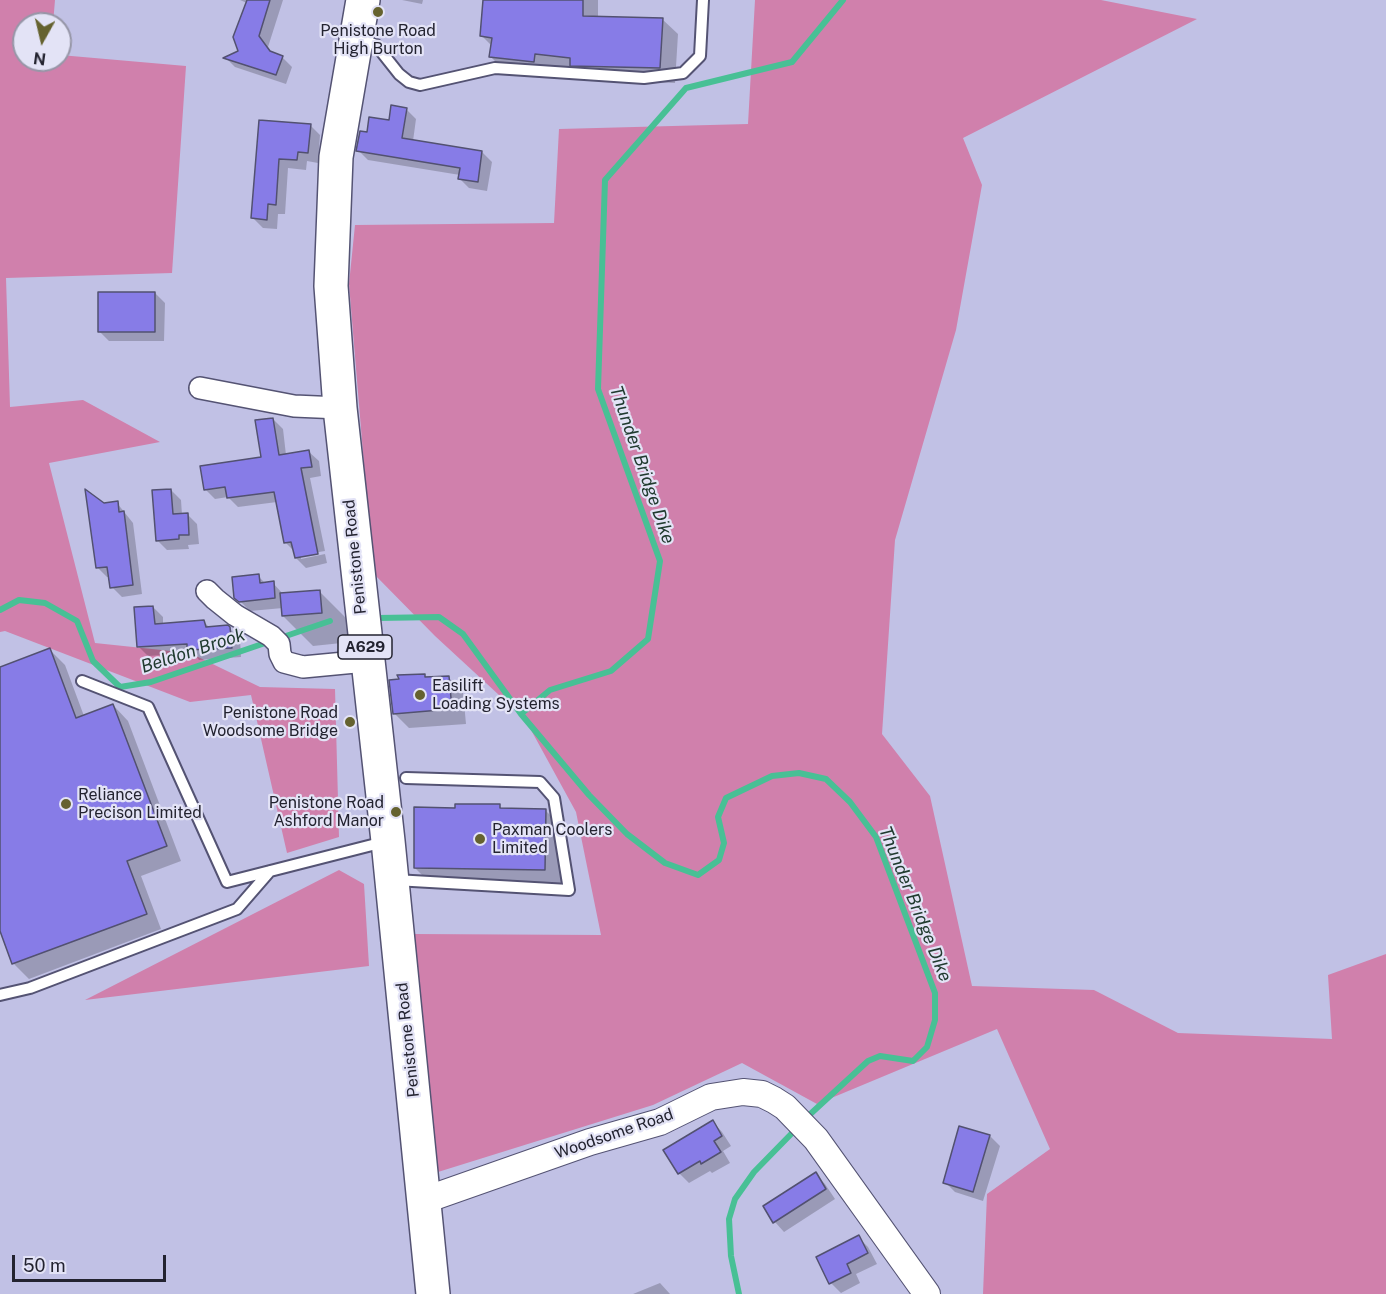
<!DOCTYPE html>
<style>
body{margin:0}
#map{position:relative;width:1386px;height:1294px;overflow:hidden;background:#c1c1e5;font-family:"Public Sans",sans-serif}
canvas{display:block}
.north{position:absolute;left:12px;top:12px;width:60px;height:60px;box-sizing:border-box;background:#e3e3f6;border:2px solid #9696a7;border-radius:50%;rotate:188deg;font-size:16px;font-weight:700;line-height:24px;text-align:center;color:#232330}
.north::after{content:'';display:block;margin:auto;width:21px;height:27px;background:#65622f;clip-path:polygon(50% 0,100% 100%,50% 72%,0 100%)}
.scale{position:absolute;left:12px;top:1255px;width:154px;height:27px;box-sizing:border-box;border:3px solid #232330;border-top:0;padding-left:8px;font-size:18px;line-height:21px;white-space:nowrap;color:#232330;-webkit-text-stroke:4px #e3e3f6;paint-order:stroke}
</style>
<div id="map">
<canvas width="1386" height="1294"></canvas>
<div class="north">N</div>
<div class="scale">50 m</div>
</div>
<script>
const c = document.querySelector('canvas').getContext('2d');
c.lineJoin = 'round';
function paint(path, color) { c.fillStyle = color; c.fill(path, 'evenodd'); }
const shape = rows => new Path2D(rows.map(r => 'M' + r).join(''));
function trace(path, color, width, dash) { c.strokeStyle = color; c.lineWidth = width; c.lineCap = dash ? 'butt' : 'round'; c.setLineDash(dash || []); c.stroke(path); }
function write(font, color, halo, rows, align = 'center') {
  c.font = font + ' "Public Sans",sans-serif'; c.lineWidth = 4.5; c.setLineDash([]); c.textBaseline = 'middle'; c.strokeStyle = halo; c.fillStyle = color; for (const [text, x, y, turn = 0] of rows) {
    c.save(); c.translate(x, y); c.rotate((+turn || 0) * Math.PI / 180); c.textAlign = isNaN(turn) ? turn : align; if (halo) c.strokeText(text, 0, 0); c.fillText(text, 0, 0); c.restore();
  }
}
paint(shape([
 [0,0,55,0,53,24,24,24,24,60,60,60,60,55,186,66,172,273,6,278,10,407,83,400,160,442,49,463,95,643,190,653,260,687,335,689,339,837,287,853,251,695,190,702,5,631,0,632],
 [755,0,1101,0,1197,19,963,138,982,185,956,330,895,540,882,734,930,796,972,986,1094,990,1178,1033,1332,1039,1328,975,1386,954,1386,1294,983,1294,987,1194,1050,1149,997,1029,817,1104,742,1063,653,1105,438,1172,412,934,601,935,576,812,525,719,435,636,373,573,349,284,355,225,554,223,559,129,748,124],
 [339,870,364,884,369,966,85,1000]
]), '#d080ac');
paint(shape([
 [240,0,283,0,268,47,273,54,282,57,292,67,286,84,235,67,226,58,240,52,247,3],
 [402,0,423,0,422,4],
 [484,0,598,0,598,17,662,19,678,34,675,83,587,80,578,71,506,72,491,57,492,46,482,36],
 [406,109,416,119,413,141,482,152,492,162,487,191,469,188,459,178,460,175,368,160,358,150,368,134,390,122],
 [261,122,310,125,320,135,318,163,307,161,306,170,288,168,285,214,278,214,277,229,263,228,253,218],
 [155,293,165,303,164,341,109,341,99,331],
 [273,419,283,429,286,455,309,452,319,461,321,476,310,478,325,551,301,555,301,559,325,554,327,563,306,568,296,558,295,552,286,543,277,502,238,507,228,497,215,499,205,489,262,458],
 [171,490,181,500,182,515,187,514,197,524,199,544,188,545,189,549,167,550,157,540],
 [117,503,133,523,142,594,122,597,112,587,110,577,107,577,97,567],
 [258,576,265,583,273,583,283,594,319,591,349,621,351,642,313,646,283,616,283,608,250,611,236,597],
 [153,607,163,617,163,624,203,621,210,628,229,628,240,639,241,657,199,660,193,653,148,656,138,646],
 [50,650,65,665,84,716,113,705,128,721,181,861,141,876,161,929,29,979,14,964,0,927,0,669],
 [424,675,428,678,448,677,463,692,466,724,409,728,394,713],
 [499,806,503,810,545,810,566,831,565,889,435,888,415,868,457,809],
 [713,1122,722,1132,731,1146,723,1151,730,1163,712,1173,710,1171,689,1183,679,1173],
 [960,1128,990,1136,1000,1146,983,1201,955,1192,945,1182],
 [815,1174,825,1184,835,1199,784,1232,775,1222,765,1206],
 [858,1237,868,1247,877,1264,856,1274,860,1283,841,1293,831,1283,818,1258],
 [660,1283,670,1294,633,1294]
]), '#0003');
trace(shape([
 [0,610,19,600,45,603,77,621,93,661,120,687,151,682,271,641],
 [378,618,439,617,463,634,521,714],
 [280,638,330,621],
 [806,1118,868,1061,880,1056,913,1061,927,1047,935,1020,935,993,876,837,850,802,826,779,799,773,772,776,726,798,718,817,724,843,719,860,698,875,665,863,627,834,589,795,521,714,550,690,611,671,648,639,660,561,598,389,605,180,686,88,792,62,843,0],
 [739,1294,731,1256,729,1219,735,1199,754,1172,797,1128]
]), '#48c095', 6);
const building = shape([
 [247,0,270,0,259,36,270,51,283,56,276,75,223,58,238,51,233,37,247,0],
 [483,0,583,0,583,16,663,18,660,68,570,66,570,58,535,54,534,62,489,57,492,38,480,36,483,0],
 [391,105,407,108,402,138,482,151,478,182,458,179,460,168,356,151,360,131,367,132,369,117,389,120,391,105],
 [259,120,311,124,308,153,298,152,297,160,279,159,276,205,268,204,267,220,251,218,259,120],
 [98,292,155,292,155,332,98,332,98,292],
 [273,418,279,455,309,450,312,467,301,468,318,554,295,558,291,542,284,543,274,492,227,498,225,487,204,490,200,466,261,457,255,420,273,418],
 [85,489,104,503,118,501,119,512,124,511,133,585,110,588,107,567,96,568,85,489],
 [171,489,173,514,188,513,189,535,179,535,179,539,156,541,152,490,171,489],
 [259,574,260,583,274,581,275,598,239,602,234,598,232,577,259,574],
 [320,590,322,613,282,616,280,593,320,590],
 [153,606,155,624,204,620,206,627,228,625,230,627,232,648,187,650,187,644,137,647,134,607,153,606],
 [50,648,76,718,113,704,167,846,127,861,147,914,12,964,0,931,0,667,50,648],
 [425,674,425,677,449,676,452,709,393,714,389,680,399,679,397,675,425,674],
 [455,804,500,804,500,808,546,809,545,870,414,868,414,807,455,808,455,804],
 [713,1120,722,1136,714,1141,721,1152,701,1164,700,1161,678,1174,663,1150,713,1120],
 [959,1126,990,1135,973,1192,943,1183,959,1126],
 [816,1172,826,1189,773,1223,763,1206,816,1172],
 [859,1235,868,1253,847,1264,851,1273,829,1284,816,1257,859,1235]
]);
paint(building, '#877ce7');
trace(building, '#525170', 1.5);
const service = shape([
 [360,38,376,45,399,74,409,82,420,85,495,68,644,78,683,73,700,56,703,0],
 [82,681,148,707,227,882,384,842],
 [395,880,569,890,554,798,540,782,406,778],
 [0,995,30,988,237,909,270,871]
]);
const minor = shape([
 [200,388,294,406,340,408],
 [207,591,215,599,235,615,271,636,279,644,280,654,284,662,303,667,366,661]
]);
const tertiary = shape([
 [425,1200,590,1142,660,1122,711,1097,743,1092,762,1094,774,1100,785,1107,816,1139,927,1294]
]);
const trunk = shape([
 [363,0,336,157,331,286,340,408,388,841,433,1294]
]);
trace(service, '#545373', 14);
trace(minor, '#545373', 24);
trace(tertiary, '#545373', 28);
trace(trunk, '#545373', 36);
trace(service, '#fff', 10);
trace(minor, '#fff', 21);
trace(tertiary, '#fff', 26);
trace(trunk, '#fff', 33);
for (const [x, y, r, color] of [
 [378,12,6,"#65622f"],
 [420,695,6,"#65622f"],
 [350,722,6,"#65622f"],
 [66,804,6,"#65622f"],
 [396,812,6,"#65622f"],
 [480,839,6,"#65622f"]
]) { const dot = new Path2D(); dot.arc(x, y, r, 0, 2 * Math.PI); c.fillStyle = color; c.fill(dot); trace(dot, '#e3e3f6', 2); }
for (const [x, y, w] of [
 [365,647,54]
]) { const box = new Path2D(); box.roundRect(x - w / 2, y - 12, w, 24, 4.5); c.fillStyle = '#e3e3f6'; c.fill(box); trace(box, '#232330', 1.5); }
write('bold 15px', '#232330', null, [
 ["A629",365,647]
]);
write('16px', '#232330', '#e3e3f6', [
 ["Penistone Road",378,31,"center"],
 ["High Burton",378,49,"center"],
 ["Easilift",432,686],
 ["Loading Systems",432,704],
 ["Penistone Road",338,713,"right"],
 ["Woodsome Bridge",338,731,"right"],
 ["Reliance",78,795],
 ["Precison Limited",78,813],
 ["Penistone Road",384,803,"right"],
 ["Ashford Manor",384,821,"right"],
 ["Paxman Coolers",492,830],
 ["Limited",492,848]
], 'left');
write('16px', '#232330', '#e3e3f6', [
 ["Penistone Road",355,557,-96],
 ["Penistone Road",408,1040,-96],
 ["Woodsome Road",614,1134,-19]
]);
write('italic 18px', '#213b30', '#e3e3f6', [
 ["Thunder Bridge Dike",642,465,71],
 ["Beldon Brook",193,651,-18],
 ["Thunder Bridge Dike",915,904,68]
]);
</script>
